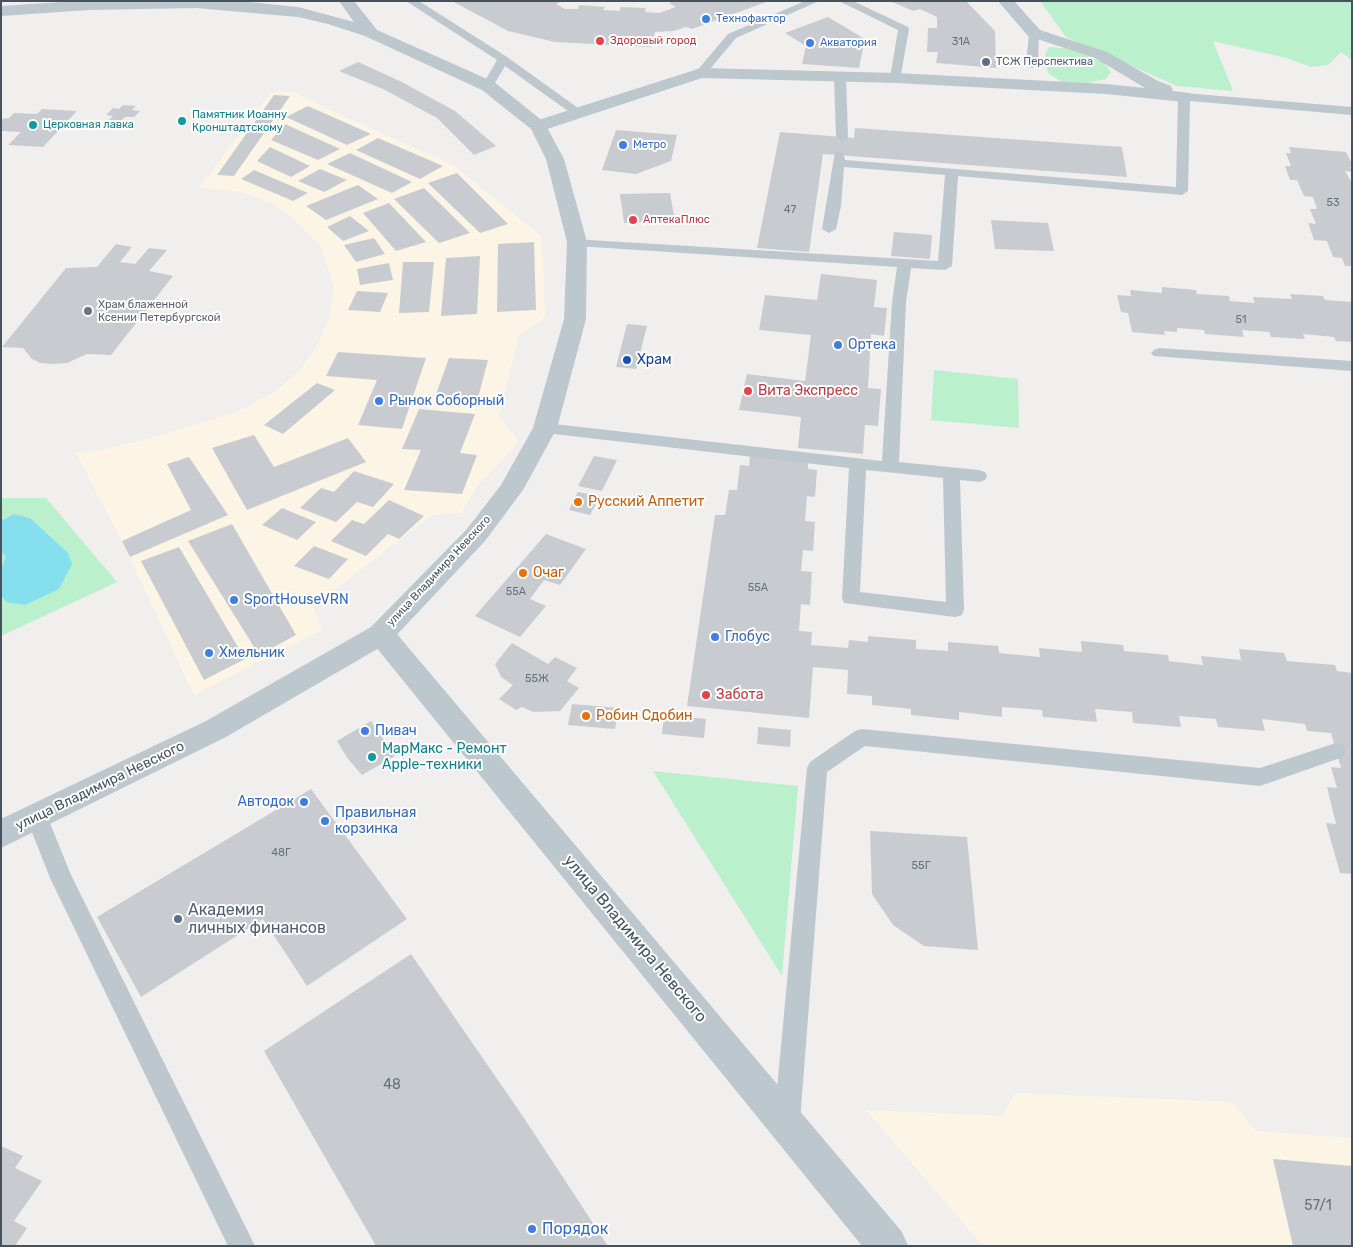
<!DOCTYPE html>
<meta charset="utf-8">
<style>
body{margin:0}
#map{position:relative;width:1353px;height:1247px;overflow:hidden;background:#f1eeee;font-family:Rubik,sans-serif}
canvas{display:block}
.frame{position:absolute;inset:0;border:2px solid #46535c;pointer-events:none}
</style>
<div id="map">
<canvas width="1353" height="1247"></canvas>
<div class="frame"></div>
</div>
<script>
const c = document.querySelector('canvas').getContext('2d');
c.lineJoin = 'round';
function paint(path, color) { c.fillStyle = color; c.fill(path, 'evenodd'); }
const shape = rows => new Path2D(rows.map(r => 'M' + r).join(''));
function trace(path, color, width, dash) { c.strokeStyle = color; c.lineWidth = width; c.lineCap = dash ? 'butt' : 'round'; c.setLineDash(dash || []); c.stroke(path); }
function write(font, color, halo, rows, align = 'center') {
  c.font = font + ' Rubik,sans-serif'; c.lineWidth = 4; c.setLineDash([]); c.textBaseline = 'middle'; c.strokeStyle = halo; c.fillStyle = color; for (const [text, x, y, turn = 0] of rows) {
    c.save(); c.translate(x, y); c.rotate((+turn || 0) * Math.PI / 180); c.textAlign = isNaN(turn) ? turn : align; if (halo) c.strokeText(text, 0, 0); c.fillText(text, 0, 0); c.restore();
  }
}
paint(shape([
 [293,91,336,113,447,162,462,172,542,237,545,317,519,336,499,415,519,442,480,483,461,513,432,515,313,606,322,630,194,695,122,541,76,453,101,450,148,439,237,412,276,391,300,370,318,344,330,315,334,287,321,247,290,216,273,204,242,192,200,187,271,92],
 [1015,1093,1232,1102,1256,1131,1352,1138,1352,1246,983,1246,866,1110,1002,1116]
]), '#fcf5e6');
paint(shape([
 [1040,1,1352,1,1352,60,1341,52,1328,65,1311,67,1286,58,1213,41,1233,91,1177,86,1066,37],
 [1049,47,1072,49,1103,62,1111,72,1106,79,1087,83,1062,82,1048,73,1045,54],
 [934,370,1018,379,1019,428,931,420],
 [1,498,46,498,117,582,1,636],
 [653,771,798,786,782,976]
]), '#bbf0cc');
paint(shape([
 [14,514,30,518,68,553,72,564,59,589,25,605,6,602,1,595,1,570,6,556,1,551,1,521]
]), '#86dfef');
paint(shape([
 [452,1,562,1,556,4,565,9,578,9,579,5,605,7,603,10,619,11,621,7,646,8,645,12,659,13,676,7,669,3,675,1,769,1,692,29,686,27,674,31,655,32,651,47,555,42,508,31],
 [890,1,966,1,995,31,996,68,936,63,938,52,927,52,928,28,937,28,937,17,920,9,913,11],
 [828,17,865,39,859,68,802,64,806,46,785,33],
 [358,62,400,81,455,111,496,146,474,155,437,118,383,89,339,71],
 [274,95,290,96,234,176,217,175],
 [123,105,136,106,132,110,140,111,134,117,125,117,121,121,109,120,113,116,106,115,113,108,119,109],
 [308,106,371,134,347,145,286,117],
 [42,109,77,111,43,147,8,145,21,132,1,131,1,119,9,118,14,113,37,114],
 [285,124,340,149,318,160,271,140],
 [855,128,1122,147,1127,177,823,154,809,252,757,248,780,132,854,138],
 [616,130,677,135,671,161,636,174,602,170],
 [378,138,443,166,420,179,356,150],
 [270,147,310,166,291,177,257,161],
 [1289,147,1346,152,1352,164,1352,167,1350,167,1352,172,1345,171,1352,183,1352,266,1345,266,1342,258,1333,257,1327,241,1314,240,1308,223,1316,224,1310,209,1317,209,1313,197,1304,196,1297,180,1290,180,1285,166,1291,166,1286,153,1291,153],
 [350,153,412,182,392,193,327,164],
 [320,169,347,180,324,192,298,181],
 [254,170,308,193,293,201,241,179],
 [457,173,508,224,480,233,428,183],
 [358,185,378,199,326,220,306,206],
 [424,188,470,233,439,243,394,199],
 [670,193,675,221,624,223,620,194],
 [389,203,426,242,396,251,363,213],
 [350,216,369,231,343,241,327,227],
 [991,220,1048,223,1054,251,995,249],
 [894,232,932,235,930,259,891,256],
 [374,238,385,254,356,262,344,245],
 [534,242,536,310,497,312,498,244],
 [116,244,132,247,120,262,135,264,149,248,167,250,149,271,173,276,111,355,87,354,67,363,52,364,40,363,32,359,23,348,2,347,66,268,97,267],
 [480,256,477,314,441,316,446,258],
 [403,262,434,262,429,312,399,313],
 [389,263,393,280,360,285,357,269],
 [821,274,877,280,874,307,887,308,884,336,871,334,868,388,881,389,878,426,865,425,863,454,798,448,801,417,739,410,747,374,805,381,811,335,759,330,765,295,817,300],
 [1162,287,1196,290,1197,294,1229,296,1230,301,1255,303,1253,297,1292,299,1290,294,1323,296,1325,300,1352,302,1352,342,1336,341,1334,337,1303,334,1305,339,1271,337,1269,332,1242,330,1244,337,1205,334,1204,330,1177,328,1177,332,1164,331,1165,335,1132,332,1128,313,1121,312,1117,295,1131,296,1130,290,1162,293],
 [357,291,388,293,380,312,348,310],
 [627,324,647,326,636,369,616,367],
 [338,352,426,358,402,429,358,425,377,380,326,376],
 [449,358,488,360,478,398,435,397],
 [317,383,335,390,283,434,264,425],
 [419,409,475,414,460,453,477,455,462,494,404,490,421,450,402,449],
 [254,435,274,467,348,438,366,462,247,510,212,448],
 [750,455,808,459,808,469,817,470,815,497,807,496,806,508,805,521,815,522,813,551,803,550,801,571,812,572,810,605,801,604,799,631,812,632,811,645,848,648,849,640,868,642,868,636,916,640,916,649,948,651,948,642,998,646,999,653,1040,657,1039,648,1082,652,1081,641,1123,645,1124,651,1168,655,1169,661,1203,665,1201,656,1241,660,1239,649,1284,653,1287,661,1335,665,1337,671,1352,673,1352,874,1340,873,1326,823,1336,824,1327,787,1337,788,1331,767,1341,768,1331,733,1307,731,1305,724,1262,719,1265,731,1218,727,1216,719,1179,716,1181,727,1133,723,1132,712,1095,709,1097,722,1043,717,1042,710,1002,707,1002,717,959,712,959,720,911,715,911,709,872,705,872,696,847,694,848,670,813,667,809,718,687,706,715,515,725,515,729,490,737,490,740,465,749,466],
 [594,456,617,460,602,491,578,486],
 [189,457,228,515,130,557,122,541,191,510,167,464],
 [354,471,394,484,373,507,357,502,336,522,300,508,321,488,334,492],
 [578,492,600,496,590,515,569,510],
 [389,500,424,516,399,539,388,534,366,556,331,541,352,520,364,524],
 [282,508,316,522,297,540,262,525],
 [232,524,296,635,259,655,188,541],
 [546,534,586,549,560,585,544,580,530,599,546,606,520,637,475,616],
 [314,546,348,559,329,579,294,566],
 [179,547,245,659,204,680,141,561],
 [512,643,548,664,555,657,577,668,567,681,579,688,560,711,533,712,522,707,516,710,499,699,513,685,501,677,495,664],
 [572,704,619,708,615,729,568,725],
 [664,715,706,719,704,738,662,734],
 [371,721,395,756,362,775,348,759,337,741],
 [758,727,791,730,790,747,757,744],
 [311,789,407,919,307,986,263,919,141,997,97,917],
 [870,831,967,837,978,950,924,946,893,925,872,894],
 [411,954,524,1118,608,1246,376,1246,264,1051],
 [1,1146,23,1156,15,1168,42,1181,14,1221,27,1228,15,1246,1,1246],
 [1273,1159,1352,1166,1352,1246,1293,1246]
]), '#c8ccd1');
paint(shape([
 [406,1,419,1,507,57,585,113,579,117,575,116,505,66,492,88,484,88,482,86,497,60,406,1],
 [805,1,819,1,736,38,705,75,701,76,695,73,728,34,805,1],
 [839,1,853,1,908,27,909,29,900,80,896,81,890,78,898,30,839,1],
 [1034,30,1039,33,1038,65,1032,68,1026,65,1029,33,1034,30],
 [840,75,846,78,848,137,842,141,836,137,834,78,840,75],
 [1184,93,1352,107,1352,115,1190,101,1188,191,1182,195,958,176,952,266,945,270,911,268,906,302,899,462,979,470,985,472,987,476,985,480,979,482,960,480,964,610,962,615,955,617,844,603,842,598,849,468,545,433,539,432,537,428,539,424,545,423,882,461,892,302,897,267,577,246,572,245,570,242,572,239,938,261,945,175,844,167,841,206,836,229,829,233,822,229,835,152,843,152,845,160,1176,187,1178,97,1184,93],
 [866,470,943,478,946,602,860,592,866,470],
 [1159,348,1352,361,1352,371,1154,356,1151,353,1154,350,1159,348],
 [862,729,1260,768,1336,743,1343,745,1346,751,1343,757,1260,786,865,746,827,772,800,1121,796,1130,787,1134,778,1130,774,1121,807,768,810,762,855,731,862,729],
 [37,808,45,811,71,875,255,1246,228,1246,50,878,26,817,29,811,37,808]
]), '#bcc7ce');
paint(shape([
 [998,1,1014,1,1040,30,1107,52,1158,81,1171,86,1173,91,1190,93,1193,97,1190,101,1184,102,1106,94,896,83,702,78,544,130,538,131,532,130,529,126,532,122,701,68,896,73,1106,84,1145,88,1095,58,1028,36,998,1],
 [381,623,391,627,902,1232,908,1246,862,1246,371,641,367,634,371,627,381,623]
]), '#bcc7ce');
paint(shape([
 [77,1,239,1,298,7,354,22,339,1,354,1,377,30,494,82,544,122,564,159,587,242,586,319,557,428,523,490,485,541,391,641,226,737,1,848,1,819,206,721,371,627,467,529,501,485,533,428,564,319,567,242,546,159,531,129,482,90,365,36,328,24,298,17,196,8,89,10,1,16,1,6,77,1]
]), '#bcc7ce');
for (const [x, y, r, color] of [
 [706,19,5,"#3f7fe0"],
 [600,41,5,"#e0444e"],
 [810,43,5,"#3f7fe0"],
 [986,62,5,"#5c6f8a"],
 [182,121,5,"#0f9aa8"],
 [33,125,5,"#0f9aa8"],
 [623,145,5,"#3f7fe0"],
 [633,220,5,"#e0444e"],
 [88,311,5,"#6b7280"],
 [838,345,5,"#3f7fe0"],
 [627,360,5,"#1a4fb4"],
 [748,391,5,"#e0444e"],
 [379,401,5,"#3f7fe0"],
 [578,502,5,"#e8710a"],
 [523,573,5,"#e8710a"],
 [234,600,5,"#3f7fe0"],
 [715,637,5,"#3f7fe0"],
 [209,653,5,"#3f7fe0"],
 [706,695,5,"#e0444e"],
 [586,716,5,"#e8710a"],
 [365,731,5,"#3f7fe0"],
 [372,757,5,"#0f9aa8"],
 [304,802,5,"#3f7fe0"],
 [325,821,5,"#3f7fe0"],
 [178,919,5,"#5c6f8a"],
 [532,1229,5,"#3f7fe0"]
]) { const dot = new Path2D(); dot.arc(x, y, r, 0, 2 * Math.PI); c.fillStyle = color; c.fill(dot); trace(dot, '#fff', 2); }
write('11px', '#366cbe', '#fff', [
 ["Технофактор",716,19],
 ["Акватория",820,43],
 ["Метро",633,145]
], 'left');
write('11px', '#be3a42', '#fff', [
 ["Здоровый город",610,41],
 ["АптекаПлюс",643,220]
], 'left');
write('11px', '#667179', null, [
 ["31А",961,42],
 ["53",1333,203],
 ["47",790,210],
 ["51",1241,320],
 ["55А",758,588],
 ["55А",516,592],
 ["55Ж",537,679],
 ["48Г",281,853],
 ["55Г",921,866]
]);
write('11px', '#4e5e75', '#fff', [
 ["ТСЖ Перспектива",996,62]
], 'left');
write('11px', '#0d838f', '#fff', [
 ["Памятник Иоанну",192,115],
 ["Кронштадтскому",192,128],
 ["Церковная лавка",43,125]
], 'left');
write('11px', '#5b616d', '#fff', [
 ["Храм блаженной",98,305],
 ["Ксении Петербургской",98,318]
], 'left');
write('11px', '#46535c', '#fff', [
 ["улица Владимира Невского",439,571,-47]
]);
write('14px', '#366cbe', '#fff', [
 ["Ортека",848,345],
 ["Рынок Соборный",389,401],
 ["SportHouseVRN",244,600],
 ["Глобус",725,637],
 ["Хмельник",219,653],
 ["Пивач",375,731],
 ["Автодок",294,802,"right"],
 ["Правильная",335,813],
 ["корзинка",335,829]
], 'left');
write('14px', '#164399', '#fff', [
 ["Храм",637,360]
], 'left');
write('14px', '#be3a42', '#fff', [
 ["Вита Экспресс",758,391],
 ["Забота",716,695]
], 'left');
write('14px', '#c56008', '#fff', [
 ["Русский Аппетит",588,502],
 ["Очаг",533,573],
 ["Робин Сдобин",596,716]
], 'left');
write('14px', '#0d838f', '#fff', [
 ["МарМакс - Ремонт",382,749],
 ["Apple-техники",382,765]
], 'left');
write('14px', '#46535c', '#fff', [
 ["улица Владимира Невского",100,786,-26]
]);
write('14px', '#667179', null, [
 ["48",392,1085],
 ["57/1",1318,1206]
]);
write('16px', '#4e5e75', '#fff', [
 ["Академия",188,910],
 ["личных финансов",188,928]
], 'left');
write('16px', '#46535c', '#fff', [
 ["улица Владимира Невского",635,939,50]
]);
write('16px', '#366cbe', '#fff', [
 ["Порядок",542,1229]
], 'left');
</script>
